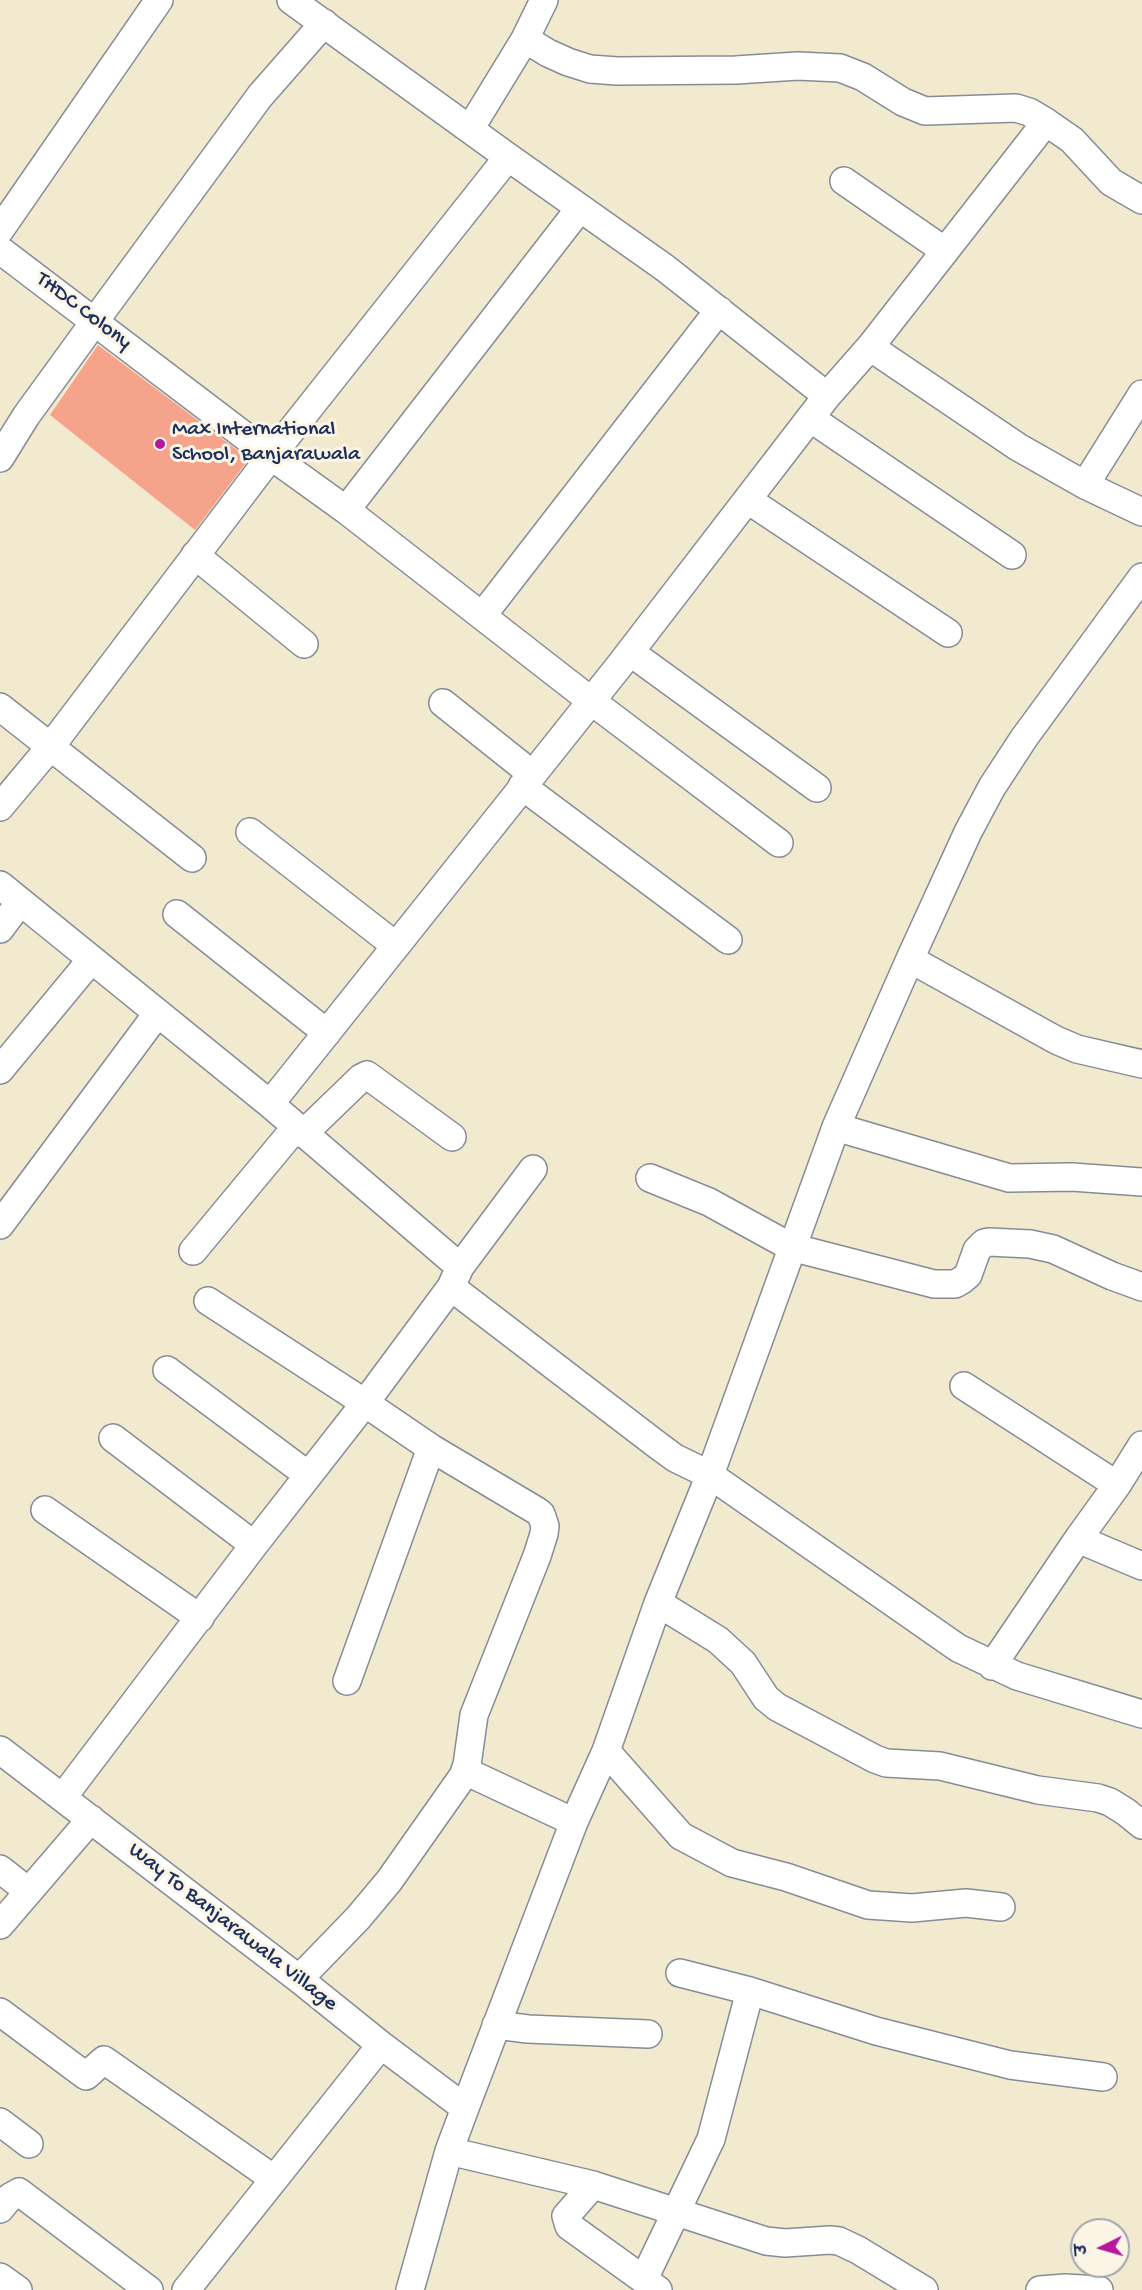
<!DOCTYPE html>
<meta charset="utf-8">
<style>
body{margin:0}
#map{position:relative;width:1142px;height:2290px;overflow:hidden;background:#f2eacf;font-family:"Gochi Hand","Playpen Sans Deva",sans-serif}
canvas{display:block}
.north{position:absolute;left:1070px;top:2218px;width:60px;height:60px;box-sizing:border-box;background:#fcf5e5;border:2px solid #a2a6af;border-radius:50%;rotate:265deg;font-size:16px;font-weight:700;line-height:24px;text-align:center;color:#1b2f5e}
.north::after{content:'';display:block;margin:auto;width:21px;height:27px;background:#b5179e;clip-path:polygon(50% 0,100% 100%,50% 72%,0 100%)}
</style>
<div id="map">
<canvas width="1142" height="2290"></canvas>
<div class="north">उ</div>
</div>
<script>
const c = document.querySelector('canvas').getContext('2d');
c.lineJoin = 'round';
function paint(path, color) { c.fillStyle = color; c.fill(path, 'evenodd'); }
const shape = rows => new Path2D(rows.map(r => 'M' + r).join(''));
function trace(path, color, width, dash) { c.strokeStyle = color; c.lineWidth = width; c.lineCap = dash ? 'butt' : 'round'; c.setLineDash(dash || []); c.stroke(path); }
function write(font, color, halo, rows, align = 'center') {
  c.font = font + ' "Gochi Hand",sans-serif'; c.lineWidth = 6; c.setLineDash([]); c.textBaseline = 'middle'; c.strokeStyle = halo; c.fillStyle = color; for (const [text, x, y, turn = 0] of rows) {
    c.save(); c.translate(x, y); c.rotate((+turn || 0) * Math.PI / 180); c.textAlign = isNaN(turn) ? turn : align; if (halo) c.strokeText(text, 0, 0); c.fillText(text, 0, 0); c.restore();
  }
}
paint(shape([
 [98,345,249,459,195,530,50,415]
]), '#f5a48b');
const minor = shape([
 [291,0,508,157,665,268,827,396],
 [525,39,544,0],
 [470,129,525,39,548,53,568,62,590,69,617,71,736,70,798,66,840,68,863,77,903,102,925,111,1016,108,1029,112,1046,122],
 [844,181,945,251],
 [0,230,159,0],
 [0,250,271,456,346,510,590,700,779,843],
 [870,347,1018,447,1085,485,1142,394],
 [810,418,1012,555],
 [0,458,26,416,95,321,260,96,324,23],
 [1085,485,1142,512],
 [748,500,948,633],
 [346,510,580,208],
 [195,555,304,644],
 [482,616,719,310],
 [630,652,817,788],
 [443,703,532,774],
 [0,707,192,858],
 [522,786,728,940],
 [0,807,51,746,271,456,508,157],
 [250,832,396,946],
 [0,885,270,1104,460,1267,451,1287,656,1444,675,1458,710,1475,958,1648,1017,1676,1142,1714],
 [177,914,327,1033],
 [0,929,20,902],
 [910,959,1056,1040,1077,1049,1142,1064],
 [0,1070,91,960],
 [270,1104,620,665,827,396,870,347,1046,122,1072,140,1111,182,1142,200],
 [836,1127,1009,1178,1072,1177,1142,1182],
 [303,1134,361,1078,367,1075,452,1137],
 [650,1178,709,1202,791,1247,934,1284,955,1284,962,1280,968,1275,977,1250,984,1243,989,1242,1030,1244,1053,1249,1112,1276,1142,1287],
 [0,1225,157,1014],
 [193,1251,296,1127],
 [460,1267,533,1169],
 [208,1301,365,1403,431,1448,537,1511,541,1514,545,1526,544,1534,537,1556,474,1715,467,1765,463,1776,389,1881,358,1918,299,1979],
 [167,1370,308,1475],
 [964,1386,1117,1485],
 [113,1438,254,1545],
 [45,1510,200,1618],
 [1078,1539,1142,1566],
 [658,1603,718,1640,743,1663,766,1698,777,1707,875,1759,886,1763,940,1766,1038,1790,1098,1798,1110,1802,1126,1812,1142,1825],
 [992,1666,1078,1539,1117,1485,1142,1445],
 [347,1681,431,1448],
 [0,1750,299,1979,381,2045,465,2108],
 [606,1751,681,1836,732,1863,786,1877,868,1905,912,1908,966,1903,1001,1907],
 [465,1771,574,1822],
 [63,1797,254,1545,365,1403,451,1287],
 [0,1869,28,1891],
 [0,1925,91,1819],
 [750,1991,876,2031,1010,2065,1103,2077],
 [0,2012,86,2076,104,2060,274,2179],
 [496,2025,528,2029,648,2034],
 [0,2122,29,2144],
 [449,2151,593,2185,766,2241,785,2243,830,2240,839,2241,858,2250,924,2290],
 [593,2185,566,2216,569,2226,658,2290],
 [0,2209,10,2197,19,2192,149,2290],
 [0,2277,18,2290],
 [644,2279,711,2139,750,1991,680,1973],
 [186,2290,381,2045],
 [410,2290,449,2151,465,2108,574,1822,606,1751,658,1603,710,1475,836,1127,910,959,968,832,992,787,1024,738,1142,577],
 [1040,2290,1065,2288,1099,2290]
]);
trace(minor, '#868c96', 30);
trace(minor, '#fff', 27);
for (const [x, y, r, color] of [
 [160,444,6,"#b5179e"]
]) { const dot = new Path2D(); dot.arc(x, y, r, 0, 2 * Math.PI); c.fillStyle = color; c.fill(dot); trace(dot, '#fcf5e5', 2); }
write('22px', '#1b2f5e', '#fcf5e5', [
 ["THDC Colony",83,312,37],
 ["Way To Banjarawala Village",232,1928,38]
]);
write('22px', '#1b2f5e', '#fcf5e5', [
 ["Max International",172,431],
 ["School, Banjarawala",172,456]
], 'left');
</script>
